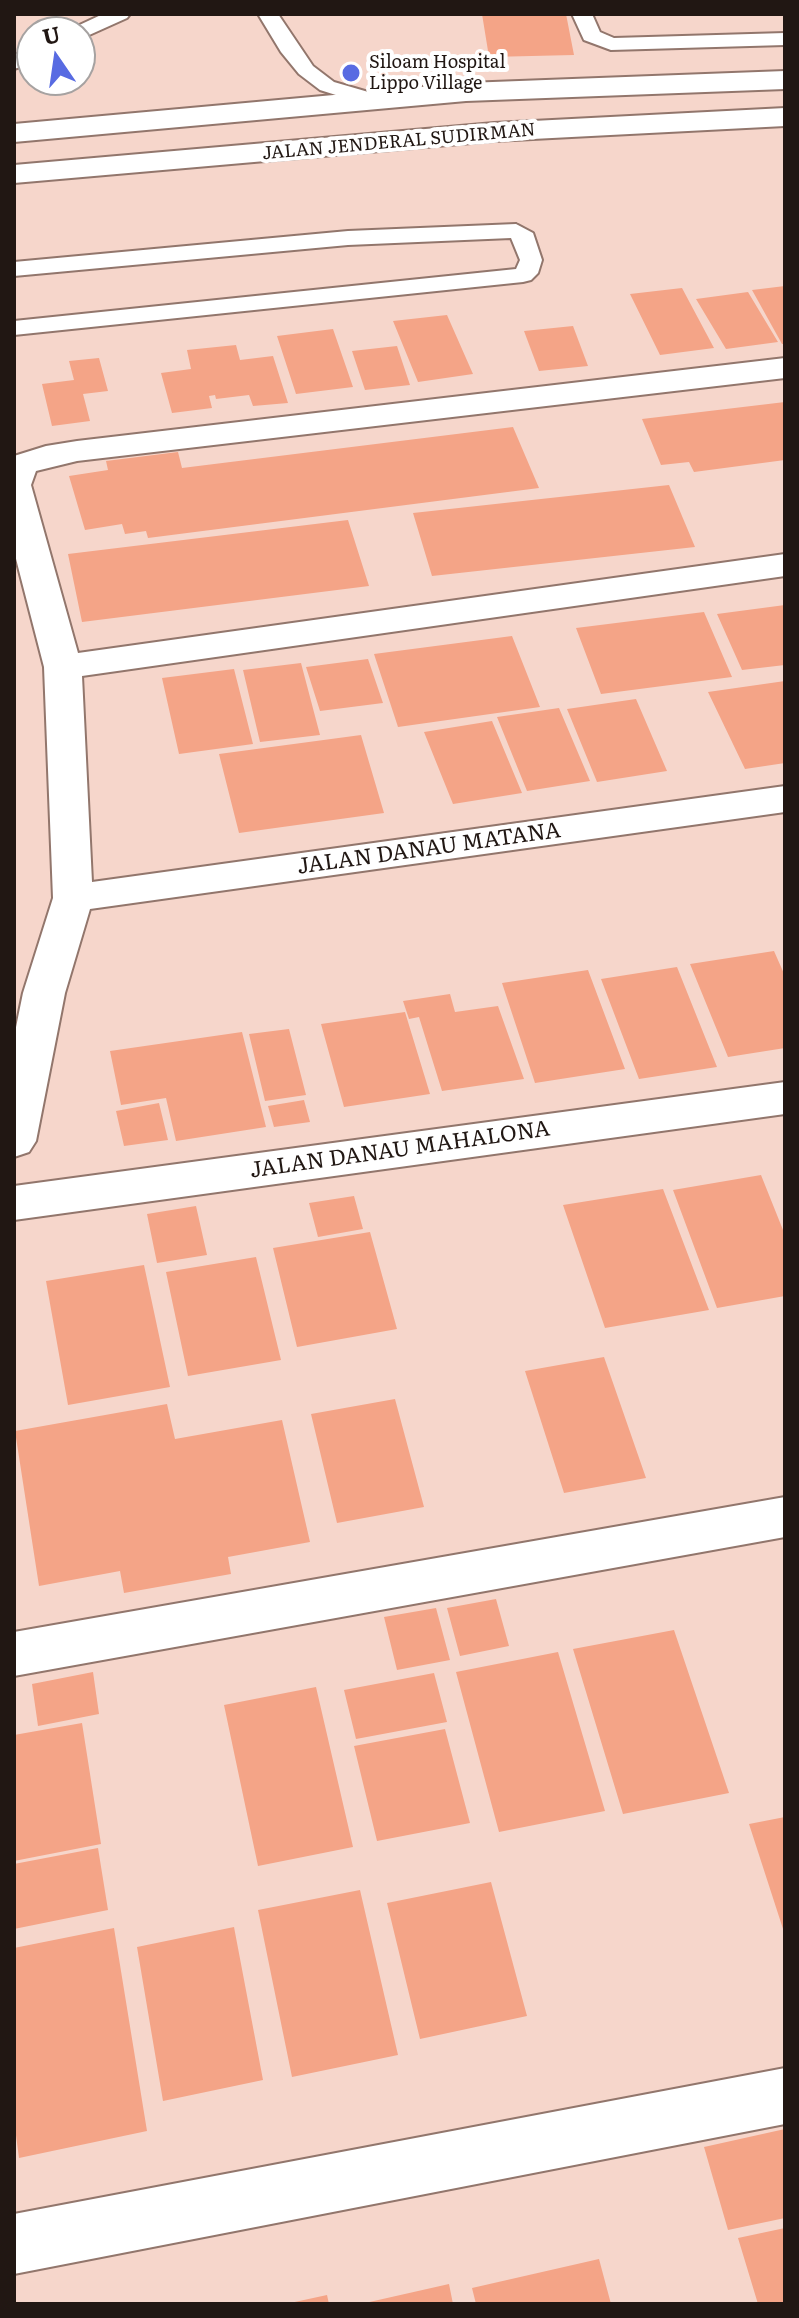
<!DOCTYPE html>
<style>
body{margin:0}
#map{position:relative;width:799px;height:2318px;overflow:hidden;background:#f6d6cb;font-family:Literata,serif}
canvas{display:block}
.frame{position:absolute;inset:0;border:16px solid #211713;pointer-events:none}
.north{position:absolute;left:16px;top:16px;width:80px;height:80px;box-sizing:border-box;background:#fff;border:2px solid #a6a2a1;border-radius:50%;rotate:347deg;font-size:22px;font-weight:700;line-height:32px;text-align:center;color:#211713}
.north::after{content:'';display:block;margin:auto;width:28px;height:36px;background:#586be2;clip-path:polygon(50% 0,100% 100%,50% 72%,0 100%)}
</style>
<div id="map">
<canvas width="799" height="2318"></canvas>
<div class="frame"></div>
<div class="north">U</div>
</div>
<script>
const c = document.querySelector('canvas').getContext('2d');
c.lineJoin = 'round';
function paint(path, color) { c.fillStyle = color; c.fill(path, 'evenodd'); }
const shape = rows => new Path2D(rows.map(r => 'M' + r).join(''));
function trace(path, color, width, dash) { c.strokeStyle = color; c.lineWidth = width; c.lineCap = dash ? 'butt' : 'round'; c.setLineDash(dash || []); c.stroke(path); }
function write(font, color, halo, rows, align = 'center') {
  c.font = font + ' Literata,serif'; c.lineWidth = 8; c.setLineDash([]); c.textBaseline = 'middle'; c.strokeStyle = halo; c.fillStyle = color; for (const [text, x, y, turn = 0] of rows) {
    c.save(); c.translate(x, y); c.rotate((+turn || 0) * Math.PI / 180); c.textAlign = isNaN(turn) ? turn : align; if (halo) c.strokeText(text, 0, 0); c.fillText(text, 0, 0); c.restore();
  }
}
paint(shape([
 [482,14,566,14,574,55,489,57],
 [785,286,785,344,782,344,752,290],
 [682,288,714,348,660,355,630,294],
 [748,292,778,342,726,349,696,299],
 [447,315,473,374,418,382,393,321],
 [573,326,588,366,539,371,524,331],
 [333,329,353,387,296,394,277,336],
 [236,345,240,360,273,356,288,403,253,406,249,395,216,399,215,395,209,396,212,408,172,413,161,373,191,369,187,350],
 [397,346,410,385,365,390,352,351],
 [99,358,108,391,83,394,90,421,52,426,42,384,74,380,69,361],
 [785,402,785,460,694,472,689,462,661,465,642,419],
 [513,427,539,488,148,538,146,531,125,534,122,524,85,530,69,476,108,470,106,461,178,452,182,468],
 [669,485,695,547,432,576,413,513],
 [348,520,369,586,82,622,68,554],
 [785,605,785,665,742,670,717,614],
 [704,612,732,677,601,694,576,628],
 [512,636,540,707,398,727,374,654],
 [368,659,383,703,320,711,306,667],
 [301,663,320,735,260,742,243,670],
 [234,669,253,744,179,754,162,678],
 [785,681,785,763,745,769,708,692],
 [636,699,667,771,597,782,567,709],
 [559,708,590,781,527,791,497,717],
 [492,721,522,793,453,804,424,732],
 [361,735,384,813,239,833,219,754],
 [774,951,785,976,785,1048,728,1057,690,964],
 [677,967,717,1067,639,1079,601,979],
 [588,970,625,1069,535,1083,502,983],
 [450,994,455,1012,498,1006,524,1079,442,1091,419,1017,409,1019,403,1001],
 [405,1012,430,1094,344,1107,321,1024],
 [289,1029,306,1095,265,1101,249,1034],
 [242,1032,266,1127,176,1141,166,1098,121,1105,110,1051],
 [304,1100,310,1122,274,1127,268,1106],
 [159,1103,168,1140,124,1146,116,1111],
 [761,1175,785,1235,785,1296,717,1308,673,1190],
 [663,1189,709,1310,605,1328,563,1205],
 [354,1196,363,1229,318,1237,309,1203],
 [196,1206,207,1255,157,1263,147,1214],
 [370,1232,397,1329,297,1347,273,1248],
 [256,1257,281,1360,188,1376,166,1272],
 [144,1265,170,1387,68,1405,46,1281],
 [604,1357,646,1478,564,1493,525,1371],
 [395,1399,424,1507,337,1523,311,1414],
 [167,1404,175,1439,282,1420,310,1542,228,1557,231,1574,124,1593,120,1571,39,1586,15,1431],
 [496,1599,509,1646,460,1656,447,1608],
 [436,1608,450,1660,397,1670,384,1617],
 [674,1630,729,1793,623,1814,573,1649],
 [558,1652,605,1811,499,1832,456,1672],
 [93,1672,99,1714,38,1726,32,1684],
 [434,1673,447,1722,356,1739,344,1690],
 [316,1687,353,1847,258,1866,224,1705],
 [82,1723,101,1844,14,1861,14,1735],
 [445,1729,470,1823,377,1841,354,1746],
 [785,1817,785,1932,784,1932,749,1824],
 [98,1848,108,1910,14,1929,14,1864],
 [491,1882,527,2016,420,2039,387,1903],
 [360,1890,398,2055,292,2077,258,1910],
 [234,1927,263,2080,163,2101,137,1947],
 [114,1928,147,2131,19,2158,14,2120,14,1948],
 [785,2129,785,2218,728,2230,704,2147],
 [785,2228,785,2304,758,2304,738,2238],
 [599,2259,611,2304,476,2304,472,2288],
 [449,2284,453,2304,365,2304,365,2303],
 [327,2295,329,2304,290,2304,290,2303]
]), '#f4a487');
const service = shape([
 [103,14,130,14,127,18,87,36,80,38,80,32,70,32,73,28,103,14],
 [258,14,278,14,313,66,334,82,382,96,385,101,382,106,374,107,320,90,299,74,281,52,258,14],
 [572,14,592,14,600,32,614,38,785,33,785,45,611,50,584,40,572,14],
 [32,49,32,63,14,69,14,55,32,49],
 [516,224,533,233,542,260,538,273,531,280,523,282,14,335,14,321,516,269,520,260,511,238,348,245,14,276,14,262,348,231,516,224]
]);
const minor = shape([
 [785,358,785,378,77,461,36,471,31,485,78,653,785,554,785,576,82,676,92,882,785,786,785,812,90,909,65,993,36,1141,29,1152,14,1157,14,1037,23,993,53,898,44,667,14,551,14,456,46,446,77,441,785,358],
 [785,1082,785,1114,14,1220,14,1186,785,1082],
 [785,1497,785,1537,14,1676,14,1632,785,1497],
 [785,2068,785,2124,14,2274,14,2214,785,2068]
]);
const tertiary = shape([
 [785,71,785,89,466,101,14,142,14,124,466,83,785,71],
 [785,108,785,126,494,141,14,183,14,165,494,123,785,108]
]);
trace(service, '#92766c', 4);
trace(minor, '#92766c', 4);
trace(tertiary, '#92766c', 4);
paint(service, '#fff');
paint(minor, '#fff');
paint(tertiary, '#fff');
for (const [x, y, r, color] of [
 [351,73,10,"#586be2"]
]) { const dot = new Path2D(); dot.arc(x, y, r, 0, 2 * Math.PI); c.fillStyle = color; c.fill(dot); trace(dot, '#fff', 3); }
write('18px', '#211713', '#fff', [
 ["Siloam Hospital",369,63],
 ["Lippo Village",369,84]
], 'left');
write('18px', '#211713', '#fff', [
 ["JALAN JENDERAL SUDIRMAN",399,142,-5]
]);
write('22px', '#211713', '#fff', [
 ["JALAN DANAU MATANA",429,849,-8],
 ["JALAN DANAU MAHALONA",400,1150,-8]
]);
</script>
